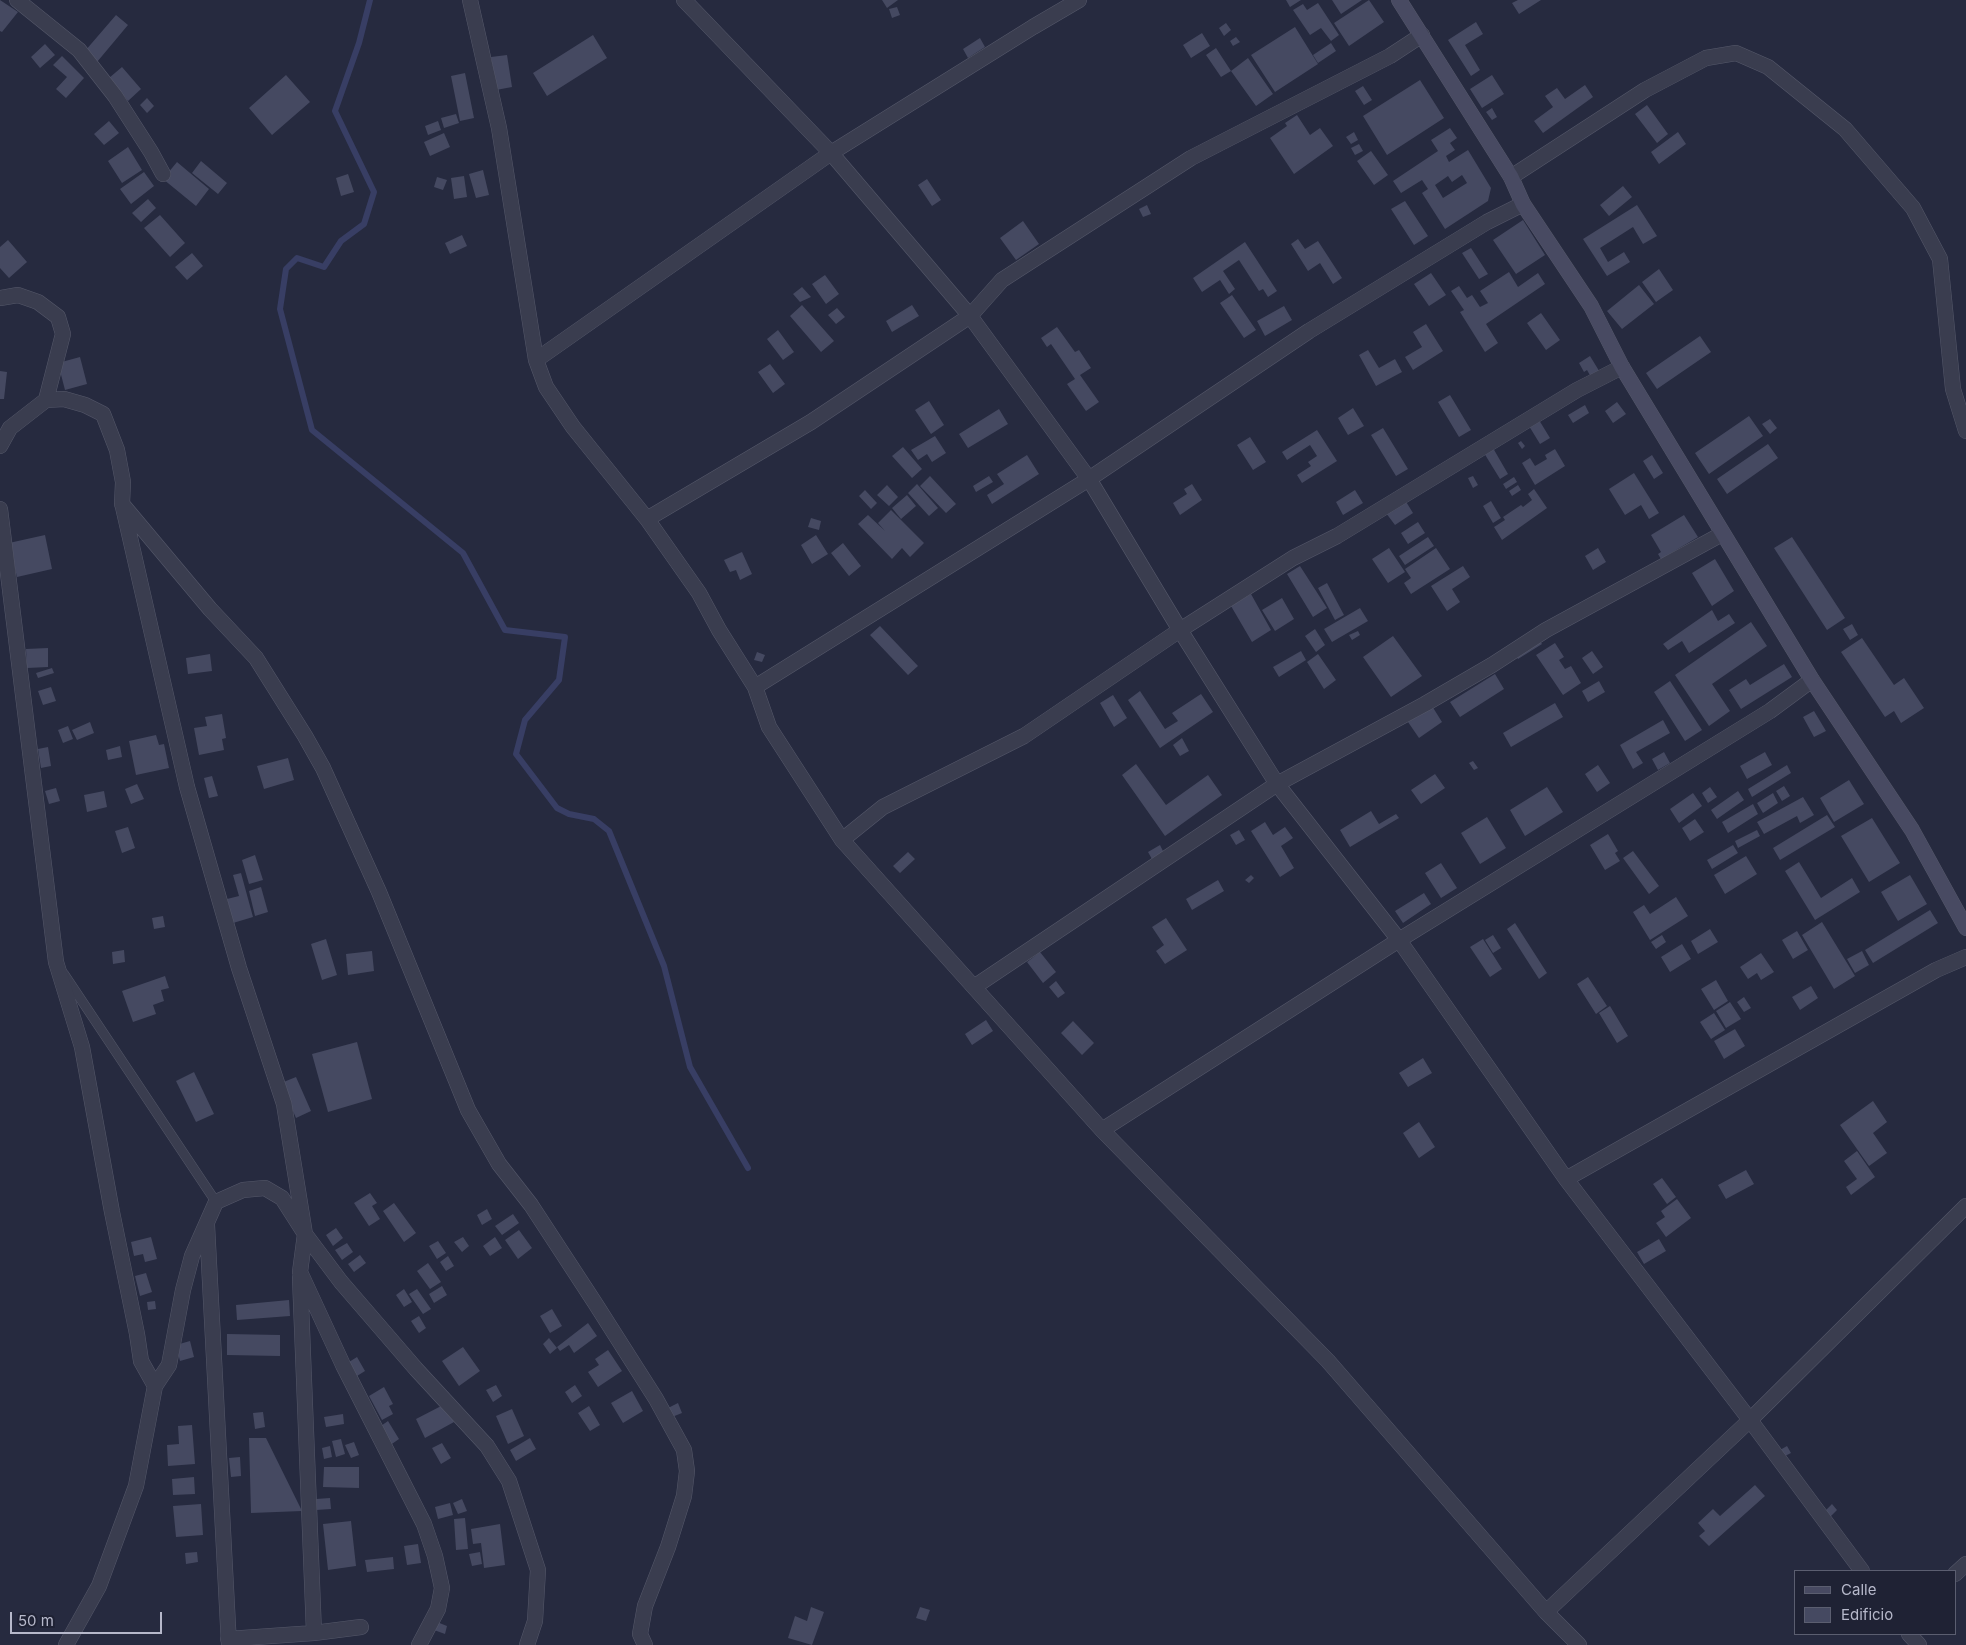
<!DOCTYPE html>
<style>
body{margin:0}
#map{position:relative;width:1966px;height:1645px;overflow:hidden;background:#262a3f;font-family:Inter,sans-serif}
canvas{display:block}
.legend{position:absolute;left:1794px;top:1570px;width:162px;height:65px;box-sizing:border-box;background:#1f2234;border:1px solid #5b5e70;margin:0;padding:6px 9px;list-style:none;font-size:15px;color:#b6b8ca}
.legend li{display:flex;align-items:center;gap:10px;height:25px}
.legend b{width:25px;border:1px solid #5b5e70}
.scale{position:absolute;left:10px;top:1612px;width:152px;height:22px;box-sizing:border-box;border:2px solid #b6b8ca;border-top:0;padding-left:6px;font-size:15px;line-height:18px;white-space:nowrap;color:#b6b8ca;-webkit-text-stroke:4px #1f2234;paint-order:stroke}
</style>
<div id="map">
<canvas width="1966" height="1645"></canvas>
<ul class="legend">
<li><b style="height:6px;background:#484a62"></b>Calle</li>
<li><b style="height:14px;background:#454961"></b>Edificio</li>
</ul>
<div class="scale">50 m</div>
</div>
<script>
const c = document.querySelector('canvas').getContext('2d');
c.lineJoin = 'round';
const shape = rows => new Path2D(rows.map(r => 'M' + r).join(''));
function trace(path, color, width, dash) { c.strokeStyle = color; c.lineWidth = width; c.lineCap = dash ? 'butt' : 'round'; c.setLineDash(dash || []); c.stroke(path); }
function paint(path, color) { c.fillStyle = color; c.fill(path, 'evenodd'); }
trace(shape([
 [370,0,359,43,335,111,374,192,364,224,341,241,324,267,297,258,286,269,280,309,312,430,463,553,505,630,565,637,559,680,525,720,516,754,557,808,569,814,594,819,609,831,664,966,690,1067,748,1168]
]), '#383e64', 6);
paint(shape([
 [0,0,18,12,2,32,0,31],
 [882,0,898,0,887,8],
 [1286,0,1301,0,1290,7],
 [1332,0,1362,0,1341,14],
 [1369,0,1384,22,1349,46,1334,23],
 [1518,0,1541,0,1519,14,1512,3],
 [1318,3,1339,35,1331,41,1321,28,1310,35,1293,10,1303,4,1307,10],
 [897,7,900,15,892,18,889,9],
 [116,15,128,25,97,62,85,51],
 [1476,22,1483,34,1465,45,1480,70,1471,76,1448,40],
 [1226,23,1231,30,1224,36,1219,28],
 [1295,27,1318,64,1275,92,1251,55],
 [1202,33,1210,46,1191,58,1183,45],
 [593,35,607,58,547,96,533,73],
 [1236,37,1240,42,1233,46,1230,41],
 [980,38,985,47,968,58,963,49],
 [1331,43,1336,51,1318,63,1313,55],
 [45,44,55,55,40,68,31,57],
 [1216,48,1231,71,1221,77,1206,55],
 [507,55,512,87,496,90,491,57],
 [62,56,84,78,66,98,56,89,67,77,53,65],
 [1248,58,1273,94,1256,106,1231,71],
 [122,67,141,89,128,101,109,78],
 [465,73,474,118,460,121,451,76],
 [286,75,310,102,272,135,249,108],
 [1492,75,1504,94,1482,108,1470,89],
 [1420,80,1444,118,1387,155,1363,116],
 [1585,85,1593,97,1543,133,1534,121,1553,107,1545,96,1557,88,1565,99],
 [1363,86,1372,100,1364,105,1355,91],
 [147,98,154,106,147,113,140,105],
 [1647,105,1668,134,1657,143,1635,114],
 [1492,108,1497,117,1492,120,1486,112],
 [456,114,459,123,444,128,441,118],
 [1297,115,1310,135,1320,128,1333,146,1294,174,1270,138,1287,126,1285,123],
 [109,121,119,133,104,145,94,134],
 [438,121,441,130,428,135,425,126],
 [1450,128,1457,138,1450,143,1455,150,1446,156,1449,162,1468,150,1491,188,1488,201,1445,229,1422,193,1428,189,1422,180,1401,193,1393,181,1438,151,1431,140],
 [1462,175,1467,183,1443,198,1435,185,1448,176,1452,182],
 [1354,132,1358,140,1351,144,1346,137],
 [1678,132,1686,144,1659,164,1651,152],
 [444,133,450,147,430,156,424,142],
 [1359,144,1363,151,1355,155,1351,148],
 [128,147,142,170,122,183,108,161],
 [1371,151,1388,175,1374,185,1357,161],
 [201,161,227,183,218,194,192,173],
 [177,162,209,189,196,206,163,179],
 [483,170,489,195,476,198,469,174],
 [144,172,154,186,131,204,120,189],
 [348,174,354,192,341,196,336,178],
 [464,176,467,197,454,199,451,178],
 [437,177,447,180,443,190,434,187],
 [927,179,941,200,932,206,918,185],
 [1623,186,1632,197,1609,216,1600,205],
 [148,199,156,208,141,222,132,213],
 [1405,201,1428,236,1414,245,1391,209],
 [1147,205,1151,214,1143,217,1139,209],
 [1637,205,1657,236,1643,244,1633,227,1600,248,1608,262,1624,252,1630,262,1607,276,1583,239],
 [160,215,185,243,170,257,144,228],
 [1523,220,1545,255,1516,274,1493,240],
 [1023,221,1039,244,1016,260,1000,238],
 [462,235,467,246,450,254,445,243],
 [1298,239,1305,249,1318,241,1342,278,1333,284,1320,263,1308,271,1291,244],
 [8,240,27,262,9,278,0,268,0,247],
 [1245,242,1277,291,1268,297,1263,289,1259,291,1239,260,1223,271,1235,289,1229,294,1220,280,1202,292,1193,278],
 [1471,248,1488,274,1479,279,1462,253],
 [192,253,203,266,187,280,175,267],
 [1659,269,1673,290,1656,302,1642,282],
 [1509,272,1518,287,1538,273,1545,284,1486,324,1498,343,1485,352,1460,312,1464,310,1451,291,1459,286,1467,298,1472,295,1480,307,1488,303,1480,291],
 [1431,273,1446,295,1429,306,1414,284],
 [825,275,839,294,826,304,812,284],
 [1639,285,1654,304,1622,329,1607,311],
 [802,287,811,297,800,302,793,294],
 [1232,295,1256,330,1244,338,1220,303],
 [802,305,834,341,821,352,790,316],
 [912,305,919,316,892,332,886,321],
 [1284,306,1292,320,1265,336,1257,321],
 [837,308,845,317,836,324,828,315],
 [1541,313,1560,340,1546,350,1527,323],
 [1426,324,1443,351,1413,370,1405,357,1422,347,1413,332],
 [1057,327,1075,352,1079,350,1091,368,1080,375,1099,402,1086,411,1067,384,1075,379,1051,344,1047,347,1041,338],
 [778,330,794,352,783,360,767,339],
 [1700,336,1711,352,1657,389,1646,373],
 [1368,350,1379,368,1395,359,1402,372,1376,386,1359,355],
 [1590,356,1601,374,1592,379,1587,370,1584,372,1579,363],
 [80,357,87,384,65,390,58,363],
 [770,364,785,384,773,393,758,372],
 [0,371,7,372,4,399,0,399],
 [1450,395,1471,430,1459,437,1438,402],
 [929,401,944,425,931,434,915,410],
 [1617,402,1626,414,1613,423,1605,411],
 [1585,405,1589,413,1573,423,1568,415],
 [1353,408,1364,426,1348,435,1338,418],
 [999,409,1008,424,968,448,959,434],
 [1749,416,1763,436,1709,474,1695,453],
 [1770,419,1777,428,1770,434,1762,424],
 [1539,420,1550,438,1540,444,1529,426],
 [1383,428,1408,469,1396,476,1371,435],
 [1317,430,1337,461,1302,483,1297,475,1311,466,1308,462,1317,456,1310,445,1287,460,1282,452],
 [935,436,946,453,932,462,927,454,918,460,911,450],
 [1250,437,1266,462,1253,470,1237,445],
 [1521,441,1525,446,1522,449,1518,443],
 [1768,444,1778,458,1727,494,1717,479],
 [903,447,922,469,912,478,892,456],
 [1493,448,1508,474,1500,479,1484,453],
 [1555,449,1565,466,1535,485,1522,463,1530,458,1535,466,1547,459,1545,455],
 [1027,455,1039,474,992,504,987,495,1004,484,997,474],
 [1652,455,1663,473,1654,479,1643,461],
 [1634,473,1659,513,1649,519,1641,505,1625,515,1609,489],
 [930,476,956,504,946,513,920,486],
 [989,476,993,482,976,492,973,486],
 [1473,476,1478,485,1473,488,1468,478],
 [1514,477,1517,482,1506,489,1503,484],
 [917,484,938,508,929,516,908,493],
 [1192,484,1202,500,1180,515,1173,503,1187,494,1184,489],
 [887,485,898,497,889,506,877,495],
 [1518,485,1521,490,1512,496,1509,491],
 [1534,489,1547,508,1502,540,1494,527,1505,520,1503,517,1521,505,1523,507,1532,500,1528,494],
 [865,490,877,503,871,509,859,496],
 [1355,490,1363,503,1343,515,1336,502],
 [907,495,916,506,901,519,892,508],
 [1405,500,1413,513,1395,525,1386,513],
 [1491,501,1501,518,1493,523,1483,506],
 [891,510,924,543,910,557,902,548,892,559,858,524,868,515,885,531,878,523],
 [1684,515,1698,537,1661,559,1658,554,1661,552,1651,535],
 [811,518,821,521,819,530,808,527],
 [1418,522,1425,533,1408,544,1401,533],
 [45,535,52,569,17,577,9,543],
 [816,535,828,554,812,564,801,545],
 [1428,537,1434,546,1405,565,1399,556],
 [1792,537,1845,618,1827,630,1774,548],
 [843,543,861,566,849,576,831,553],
 [1389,548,1405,572,1388,583,1372,559],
 [1436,548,1450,569,1411,594,1404,583,1411,578,1405,569],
 [1598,548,1606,562,1593,570,1585,556],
 [742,552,752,574,740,580,736,570,730,572,724,560],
 [1715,559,1734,591,1712,606,1692,573],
 [1300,566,1327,608,1313,617,1287,574],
 [1463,566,1470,577,1452,589,1460,602,1447,611,1431,586],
 [1327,583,1344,615,1335,620,1318,588],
 [1251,594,1271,630,1252,642,1231,606],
 [1282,598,1294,619,1275,631,1262,610],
 [1360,608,1368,621,1332,642,1324,629],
 [1712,610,1718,621,1729,614,1735,623,1689,653,1682,641,1668,650,1663,644],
 [1751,622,1767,646,1712,684,1730,711,1709,726,1675,675],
 [1852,624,1858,635,1850,640,1843,629],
 [880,626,918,666,908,675,870,635],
 [1315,629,1325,645,1316,652,1305,636],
 [1358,631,1360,635,1352,640,1349,635],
 [1393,636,1422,676,1391,697,1363,657],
 [1537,637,1542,644,1518,659,1513,652],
 [1862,638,1894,685,1904,678,1924,708,1901,723,1894,711,1885,717,1841,652],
 [1555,643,1564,657,1559,660,1565,669,1571,666,1581,683,1563,695,1536,655],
 [48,648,48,667,27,668,26,649],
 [1301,651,1306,660,1279,677,1273,667],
 [1592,651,1603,667,1593,674,1582,658],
 [757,652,765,655,762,662,754,660],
 [210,654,212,671,188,674,186,658],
 [1318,654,1336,680,1324,689,1307,662],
 [1784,664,1792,677,1741,709,1729,690,1746,679,1750,685],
 [52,668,54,673,38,678,36,673],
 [1495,674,1504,689,1460,717,1450,702],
 [1599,681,1605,692,1588,702,1582,691],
 [1670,681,1702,730,1685,741,1654,692],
 [51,687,56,701,43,705,38,691],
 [1140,691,1165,729,1178,721,1172,713,1201,694,1213,712,1160,748,1128,700],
 [1113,695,1127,718,1114,727,1100,703],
 [1555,703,1563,717,1511,747,1503,733],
 [1432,706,1442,722,1419,738,1408,722],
 [1814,711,1826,731,1814,737,1803,717],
 [222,714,226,738,222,739,224,750,199,755,194,728,207,726,205,717],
 [1663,720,1670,733,1636,752,1643,763,1633,769,1620,745],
 [90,722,94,733,77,740,72,730],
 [68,726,73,739,63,743,58,730],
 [156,735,159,745,164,744,169,768,136,775,129,741],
 [1182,738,1189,751,1180,756,1173,745],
 [120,746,122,757,108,760,106,750],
 [48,747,51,766,41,768,38,749],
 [1664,752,1670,763,1658,770,1652,759],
 [1765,752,1772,765,1747,779,1740,766],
 [288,758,294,780,264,789,257,766],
 [1473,761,1478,768,1474,770,1469,763],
 [1136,764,1166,805,1208,775,1222,795,1165,836,1122,775],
 [1598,765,1610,783,1597,792,1585,774],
 [1787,765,1791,773,1752,797,1748,789],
 [1435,774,1445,788,1421,804,1411,790],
 [212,776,218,796,209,798,204,778],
 [1849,780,1864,804,1834,822,1820,798],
 [137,784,144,799,131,804,125,789],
 [1784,786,1790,796,1782,801,1776,791],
 [1547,787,1563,812,1525,836,1510,810],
 [1710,787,1717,797,1708,803,1702,793],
 [56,788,60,801,49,804,45,791],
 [104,791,107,807,87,812,84,795],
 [1738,791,1744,800,1717,819,1711,810],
 [1693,793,1702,806,1679,823,1670,809],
 [1773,793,1778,803,1763,813,1757,803],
 [1803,797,1814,815,1800,823,1797,816,1764,834,1757,822],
 [1753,804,1758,814,1728,833,1722,822],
 [1371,811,1379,824,1396,814,1399,818,1350,847,1340,830],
 [1827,815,1835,827,1780,860,1773,848],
 [1487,817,1506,848,1480,864,1461,833],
 [1872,818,1900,863,1869,882,1841,836],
 [1695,819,1704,832,1690,841,1682,828],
 [1265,822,1273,835,1285,827,1293,838,1281,846,1294,868,1280,877,1251,831],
 [128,827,135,848,122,853,115,831],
 [1239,830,1245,840,1236,845,1230,835],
 [1757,830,1760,836,1738,848,1735,841],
 [1608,834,1618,851,1615,853,1620,861,1605,870,1590,845],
 [1160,845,1165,855,1153,861,1148,852],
 [1733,845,1738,853,1712,869,1707,860],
 [1633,851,1659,886,1649,894,1623,858],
 [908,852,915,859,900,873,893,866],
 [255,855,263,880,249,884,242,860],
 [1746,856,1757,874,1725,894,1714,875],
 [1799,862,1821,898,1852,878,1860,892,1815,920,1785,871],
 [1441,863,1457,888,1441,898,1425,873],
 [241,873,253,917,233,923,227,899,239,896,233,875],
 [1251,875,1254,878,1249,883,1245,880],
 [1910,875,1927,904,1898,921,1881,892],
 [1218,880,1224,891,1192,910,1186,899],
 [261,887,268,912,255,916,249,891],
 [1424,893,1431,904,1403,923,1395,911],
 [1676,897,1688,916,1650,940,1633,912,1644,905,1650,914],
 [1930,910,1938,923,1873,963,1865,950],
 [163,916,165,927,154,929,152,918],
 [1166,918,1187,950,1165,964,1156,951,1164,945,1152,927],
 [1822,922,1855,976,1834,989,1802,935],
 [1515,923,1547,973,1539,979,1507,929],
 [1710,929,1718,942,1698,954,1691,941],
 [1797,931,1808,950,1793,959,1782,940],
 [1493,935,1501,948,1493,953,1485,940],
 [1662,935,1666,942,1656,949,1651,942],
 [326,939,337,975,322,980,311,944],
 [1483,939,1502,969,1490,977,1470,947],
 [1682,944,1691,959,1670,972,1661,957],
 [124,950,125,962,113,964,112,952],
 [372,951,374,971,348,975,346,954],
 [1862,951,1869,965,1855,973,1847,959],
 [1040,952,1056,972,1043,983,1027,962],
 [1761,953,1774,972,1761,980,1757,973,1748,979,1740,967],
 [165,976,169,988,161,990,164,1001,153,1005,156,1014,133,1022,122,991],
 [1588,977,1607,1006,1596,1014,1577,984],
 [1716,980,1728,1001,1714,1010,1701,989],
 [1056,981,1065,993,1058,998,1049,987],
 [1811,986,1818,998,1800,1010,1792,997],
 [1744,997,1751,1008,1744,1012,1737,1002],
 [1730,1002,1741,1019,1726,1028,1716,1011],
 [1610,1006,1628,1036,1617,1043,1599,1013],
 [1714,1013,1725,1030,1711,1039,1700,1022],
 [986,1020,993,1031,972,1045,965,1034],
 [1073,1021,1094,1043,1082,1055,1061,1033],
 [1735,1029,1745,1046,1724,1059,1714,1041],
 [357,1042,372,1099,328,1112,312,1054],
 [1423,1058,1432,1073,1408,1087,1399,1073],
 [194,1072,214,1114,196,1122,176,1081],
 [296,1077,311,1111,296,1118,281,1083],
 [1873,1101,1887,1122,1873,1133,1887,1153,1869,1166,1840,1125],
 [1419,1122,1435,1147,1419,1158,1403,1133],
 [1857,1151,1875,1177,1851,1195,1846,1187,1857,1179,1844,1161],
 [1746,1170,1754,1184,1726,1199,1718,1185],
 [1662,1178,1676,1197,1667,1204,1653,1184],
 [370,1193,377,1203,372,1206,380,1219,369,1226,354,1203],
 [1677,1199,1691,1218,1666,1237,1656,1223,1665,1217,1661,1211],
 [394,1203,416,1233,404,1242,383,1211],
 [487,1209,492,1219,482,1225,477,1215],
 [513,1214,519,1223,502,1235,495,1226],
 [336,1228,343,1238,333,1246,326,1235],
 [519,1230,532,1248,518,1259,505,1240],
 [151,1237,157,1259,145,1262,143,1254,134,1256,131,1242],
 [463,1237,469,1246,462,1252,454,1242],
 [495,1237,502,1248,490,1256,483,1246],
 [1659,1239,1666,1251,1644,1264,1637,1252],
 [438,1241,446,1253,437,1259,429,1246],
 [347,1243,353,1252,342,1260,335,1250],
 [360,1255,366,1263,354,1272,348,1264],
 [448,1256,454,1266,446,1271,440,1262],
 [428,1263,441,1282,430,1289,417,1271],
 [146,1273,152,1292,140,1296,135,1276],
 [442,1286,447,1295,434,1303,429,1294],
 [404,1289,412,1302,404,1307,396,1295],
 [417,1289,431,1309,423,1314,409,1294],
 [289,1300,290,1316,237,1320,236,1305],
 [155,1301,156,1309,148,1310,147,1302],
 [552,1309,562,1326,550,1333,540,1316],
 [419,1316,426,1328,419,1333,411,1321],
 [588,1323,597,1336,574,1353,569,1345,560,1351,557,1347],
 [227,1334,280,1335,280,1356,227,1355],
 [549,1338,557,1348,550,1354,543,1344],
 [190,1341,194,1357,180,1361,176,1345],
 [463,1347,480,1371,459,1386,442,1361],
 [608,1350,622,1371,598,1387,588,1372,599,1365,595,1359],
 [357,1357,365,1371,357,1376,349,1362],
 [496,1385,502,1396,493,1402,486,1390],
 [575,1385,582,1396,572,1403,565,1392],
 [384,1387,393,1404,389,1406,393,1414,382,1420,369,1396],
 [632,1391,643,1411,623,1423,611,1403],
 [678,1403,682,1413,672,1417,668,1408],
 [445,1404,454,1422,425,1438,416,1419],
 [589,1406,600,1425,590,1431,578,1413],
 [512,1409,524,1436,508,1444,496,1416],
 [263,1412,265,1427,255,1429,253,1413],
 [343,1414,344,1424,326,1427,324,1417],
 [388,1421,399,1439,389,1446,378,1428],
 [192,1425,195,1464,168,1466,167,1445,179,1444,178,1426],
 [249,1438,266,1438,302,1511,251,1513],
 [530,1438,536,1449,516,1461,510,1450],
 [341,1439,345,1454,336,1457,332,1441],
 [354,1442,359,1455,351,1458,345,1445],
 [442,1443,451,1458,441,1464,432,1448],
 [330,1446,332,1457,324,1459,322,1448],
 [1787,1446,1791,1453,1783,1457,1780,1450],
 [240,1457,241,1476,231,1477,229,1458],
 [324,1467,359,1467,359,1488,323,1487],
 [194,1477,195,1494,173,1495,172,1479],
 [1755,1485,1765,1496,1709,1546,1699,1536,1705,1531,1698,1523,1713,1509,1720,1516],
 [330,1498,331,1509,316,1510,316,1499],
 [462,1499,467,1511,458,1514,453,1503],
 [450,1503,453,1515,438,1519,435,1507],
 [201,1504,203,1535,176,1537,173,1506],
 [1832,1504,1837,1510,1830,1517,1825,1511],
 [465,1518,468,1549,456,1550,454,1519],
 [351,1521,356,1566,328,1570,323,1524],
 [500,1524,505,1565,484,1568,481,1543,473,1544,471,1529],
 [418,1544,421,1563,407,1565,404,1546],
 [197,1552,198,1562,186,1564,185,1553],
 [480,1552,482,1564,472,1566,469,1554],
 [393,1557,394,1569,367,1572,365,1560],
 [811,1607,824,1612,812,1645,788,1638,795,1616,807,1621],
 [920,1607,930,1610,926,1621,916,1618],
 [437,1622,447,1626,445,1634,434,1630]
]), '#454961');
const lane = shape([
 [64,974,216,1202]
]);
const street = shape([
 [17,0,79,50,115,96,151,152,163,174],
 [470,0,499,128,536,360,546,387,573,427,647,519,699,593,719,630,755,687,769,727,842,840,1102,1130,1328,1361,1546,1612,1579,1645],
 [684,0,831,153,970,316,1089,479,1180,630,1277,784,1399,940,1566,1179,1750,1420,1862,1571],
 [1511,177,1645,90,1706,58,1736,53,1768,67,1845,129,1913,208,1940,259,1953,389,1966,431],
 [0,298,18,295,38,302,58,317,63,334,46,400,10,428,0,446],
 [536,360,831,153,1033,27,1079,0],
 [46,400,64,399,85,405,103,414,117,450,123,482,122,504,210,609,256,658,305,736,323,768,379,892,468,1110,499,1164,531,1205,595,1303,656,1399,684,1450,687,1471,684,1496,668,1547,645,1606,640,1634,645,1645],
 [123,507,187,787,239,968,284,1104,305,1234,300,1272,343,1365,424,1524,435,1556,442,1588,438,1609,419,1645],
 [0,509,56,962,82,1047,112,1212,137,1334,141,1361,155,1386,169,1365,183,1290,192,1256,216,1202,243,1190,265,1188,282,1198,305,1234,341,1282,416,1369,487,1446,509,1481,538,1570,535,1621,527,1645],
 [647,519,811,422,970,316,1002,280,1191,158,1390,56,1422,35],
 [755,687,1089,479,1309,331,1487,222,1523,204],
 [842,840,883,807,1024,736,1180,630,1293,558,1337,536,1577,390,1622,367],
 [974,987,1277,784,1425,704,1492,665,1546,630,1722,534],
 [1102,1130,1399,940,1770,711,1812,680],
 [1566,1179,1936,970,1966,957],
 [207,1225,229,1645],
 [300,1278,314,1633],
 [1955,1574,1966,1564],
 [1546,1612,1750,1420,1966,1206],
 [1909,1634,1919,1645],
 [228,1639,314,1633,361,1627],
 [66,1645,99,1586,136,1486,155,1386]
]);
const secondary = shape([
 [1399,0,1511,177,1523,204,1591,306,1622,367,1812,680,1912,830,1966,928]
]);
trace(lane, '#55586a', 10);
trace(street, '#55586a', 16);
trace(secondary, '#55586a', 16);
trace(lane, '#3a3d4f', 9);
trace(street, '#3a3d4f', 15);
trace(secondary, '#484a62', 15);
</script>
